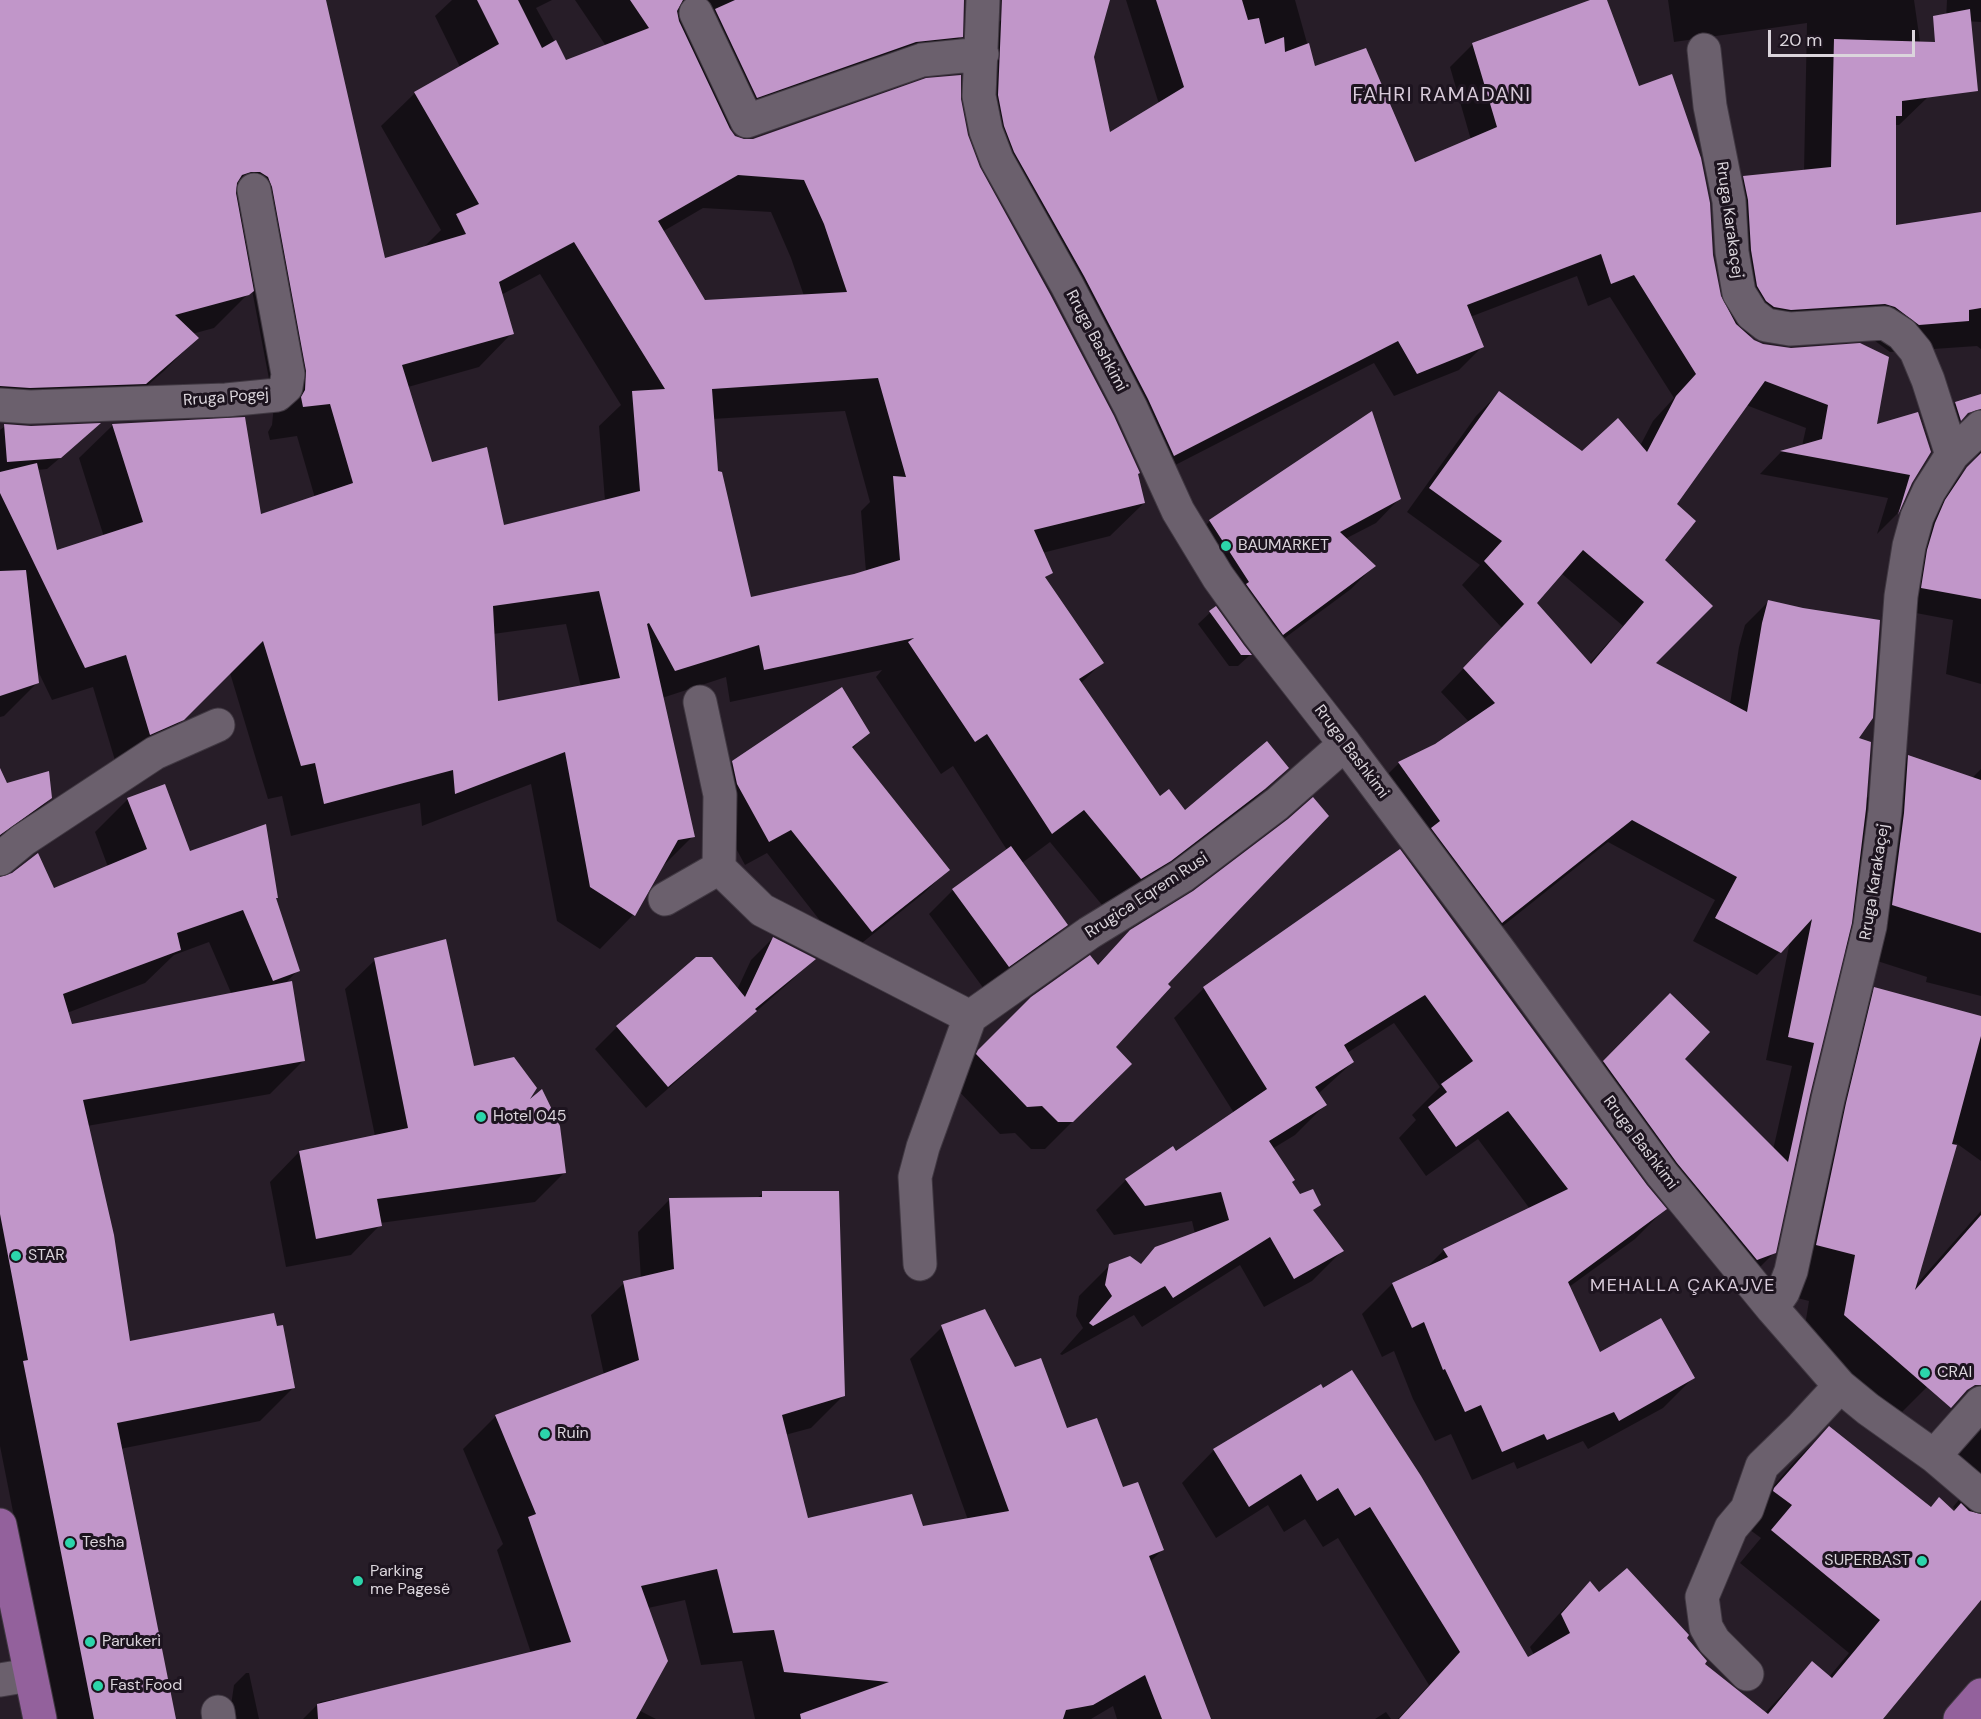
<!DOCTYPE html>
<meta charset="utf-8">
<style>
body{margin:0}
#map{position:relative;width:1981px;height:1719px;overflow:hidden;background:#271d28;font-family:"DM Sans",sans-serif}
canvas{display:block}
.scale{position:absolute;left:1768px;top:30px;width:147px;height:27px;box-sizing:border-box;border:3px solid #dbd5dc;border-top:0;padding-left:8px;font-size:18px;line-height:21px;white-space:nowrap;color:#dbd5dc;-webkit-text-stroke:4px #1d141f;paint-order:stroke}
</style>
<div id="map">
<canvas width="1981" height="1719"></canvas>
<div class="scale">20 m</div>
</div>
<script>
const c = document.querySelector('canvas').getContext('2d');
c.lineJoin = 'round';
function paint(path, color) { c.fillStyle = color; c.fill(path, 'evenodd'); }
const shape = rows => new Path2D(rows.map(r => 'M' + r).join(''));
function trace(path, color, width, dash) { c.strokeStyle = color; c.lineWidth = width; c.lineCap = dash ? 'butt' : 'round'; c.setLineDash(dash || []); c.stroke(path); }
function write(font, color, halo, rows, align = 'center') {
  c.font = font + ' "DM Sans",sans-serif'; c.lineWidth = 6; c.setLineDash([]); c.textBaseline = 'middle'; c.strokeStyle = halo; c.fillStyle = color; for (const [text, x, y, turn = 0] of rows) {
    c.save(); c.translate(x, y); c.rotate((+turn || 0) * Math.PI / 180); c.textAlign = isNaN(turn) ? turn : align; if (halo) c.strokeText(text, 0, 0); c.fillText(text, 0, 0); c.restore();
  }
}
paint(shape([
 [0,0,325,0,384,259,423,248,441,230,381,126,415,93,460,67,435,16,452,0,552,0,536,8,566,62,606,46,575,0,963,0,961,36,928,70,881,75,728,129,734,137,743,141,959,100,966,135,978,167,1136,475,1144,503,1110,536,1042,553,1051,573,1044,579,1102,663,1080,684,1160,798,1185,812,1287,768,1230,823,1107,911,1050,842,1022,863,1066,924,1043,948,984,989,929,914,953,890,1007,850,953,766,941,774,876,677,882,670,730,702,726,677,662,698,693,836,659,870,633,915,600,949,557,921,531,784,422,826,420,803,291,836,282,796,268,799,230,673,148,753,117,767,93,687,52,700,37,669,38,682,4,716,0,717,0,430,5,426,87,435,47,469,37,470,56,552,104,537,79,458,113,425,260,516,315,498,297,436,270,440,268,432,272,425,274,405,252,290,214,328,192,334,197,338,164,371,111,417,0,421],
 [703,208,771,212,791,258,804,296,705,301,662,232],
 [540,274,621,405,599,426,605,501,502,527,431,464,408,387,479,367,512,333,501,295],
 [845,411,870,502,861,511,866,572,750,599,716,473,712,419],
 [566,624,581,687,497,703,493,634],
 [1033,0,1109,0,1092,57,1109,134,1159,104,1126,0,1295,0,1314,68,1414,164,1471,140,1450,67,1473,44,1593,0,1605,0,1638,88,1712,255,1719,297,1729,314,1723,279,1716,205,1744,177,1804,171,1807,23,1674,42,1668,0,1914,0,1928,97,1899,125,1895,125,1895,227,1981,214,1981,349,1977,346,1890,352,1867,335,1762,338,1747,335,1875,426,1918,414,1911,482,1897,514,1877,534,1888,498,1760,474,1781,452,1802,446,1806,428,1746,405,1675,504,1663,560,1654,664,1730,704,1739,647,1745,625,1768,602,1856,739,1866,799,1908,756,1972,778,1981,769,1981,996,1926,982,1927,977,1843,950,1808,1094,1774,1253,1751,1276,1581,1085,1670,995,1682,1060,1773,1150,1792,1066,1766,1060,1790,941,1757,975,1693,941,1715,900,1608,842,1479,945,1376,786,1399,763,1436,745,1469,722,1441,692,1502,628,1462,585,1480,565,1407,512,1476,416,1499,393,1582,453,1640,446,1653,421,1674,398,1610,297,1588,306,1577,276,1470,317,1482,347,1459,370,1394,396,1374,363,1150,478,991,175,979,42,1002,19],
 [1561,573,1623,626,1589,664,1535,603],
 [1947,0,1981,0,1981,22,1946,20],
 [1955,403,1970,411,1959,422,1944,415],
 [1981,449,1981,684,1946,674,1953,620,1900,610,1906,574,1945,491,1973,463],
 [1399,499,1376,523,1345,539,1374,566,1351,589,1259,657,1187,544,1210,521],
 [1215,608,1250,655,1238,666,1229,666,1198,624],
 [869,732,852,749,948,870,924,893,847,955,767,853,745,865,714,808,709,786,733,762],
 [0,771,3,786,51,798,17,831,0,843],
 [128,799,189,853,275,899,298,970,284,985,304,1060,270,1094,87,1126,128,1343,293,1388,260,1421,120,1449,174,1719,54,1719,0,1446,0,878,53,890,108,867,95,832],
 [209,942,232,995,71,1026,67,1013,145,983,174,955],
 [1400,851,1665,1209,1635,1239,1569,1287,1600,1354,1693,1378,1663,1408,1588,1449,1583,1441,1517,1469,1514,1462,1472,1480,1451,1434,1435,1441,1413,1399,1394,1351,1382,1357,1362,1314,1392,1284,1425,1269,1444,1250,1530,1209,1478,1139,1426,1176,1399,1138,1416,1120,1412,1115,1440,1087,1394,1023,1347,1053,1353,1062,1318,1094,1325,1105,1295,1135,1272,1149,1290,1183,1300,1196,1319,1205,1312,1211,1342,1251,1312,1281,1264,1307,1240,1265,1142,1327,1134,1315,1062,1355,1060,1354,1083,1328,1076,1316,1079,1296,1110,1265,1140,1265,1156,1248,1195,1234,1192,1221,1114,1235,1096,1210,1126,1180,1176,1153,1234,1113,1174,1018,1204,988],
 [1131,931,1166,984,1114,1047,1130,1064,1045,1149,1031,1149,1015,1133,1000,1134,950,1082,951,1079,1032,998,1096,966],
 [773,938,813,959,792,980,646,1108,595,1049,617,1027,697,958,737,990,751,960],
 [375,960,473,1067,525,1105,564,1173,535,1202,380,1223,380,1225,351,1255,286,1267,270,1182,299,1152,375,1136,345,989],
 [1875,989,1981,1018,1981,1161,1956,1143,1915,1286,1981,1211,1981,1321,1927,1387,1880,1434,1799,1362,1809,1301,1770,1291,1828,1035],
 [763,1193,844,1395,811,1428,785,1435,807,1519,922,1528,968,1520,910,1359,942,1327,1014,1369,1067,1430,1122,1489,1163,1549,1150,1562,1206,1719,1117,1719,1113,1706,1091,1719,755,1719,742,1661,701,1665,685,1600,648,1608,599,1690,656,1719,303,1719,320,1702,391,1688,531,1653,497,1550,503,1544,463,1449,496,1416,604,1375,591,1315,624,1283,641,1279,638,1232,670,1199,757,1198],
 [1320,1386,1528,1659,1534,1655,1530,1647,1558,1615,1590,1583,1599,1594,1685,1638,1702,1664,1765,1713,1812,1663,1829,1677,1849,1653,1740,1563,1761,1538,1742,1524,1742,1522,1796,1460,1829,1428,1930,1508,1954,1512,1956,1510,1953,1507,1971,1485,1949,1466,1981,1429,1981,1598,1881,1719,1398,1719,1429,1685,1338,1538,1323,1547,1305,1519,1284,1532,1268,1505,1216,1538,1182,1483,1214,1450],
 [246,1673,249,1673,259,1719,229,1719,234,1685],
 [1386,1712,1391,1719,1375,1719]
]), '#0007');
paint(shape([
 [0,0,326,0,385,258,466,234,456,214,479,204,414,92,499,44,477,0,518,0,542,48,556,40,566,60,649,28,630,0,683,0,677,11,679,21,730,129,735,136,744,139,753,139,926,78,961,75,961,99,968,135,980,167,1050,294,1114,416,1140,473,1138,474,1145,503,1034,530,1053,573,1045,577,1104,663,1079,679,1160,796,1169,789,1185,810,1267,741,1289,768,1265,789,1171,861,1141,879,1084,810,1052,834,987,734,975,742,908,642,914,638,764,670,759,645,675,671,649,623,647,624,695,837,678,840,635,916,590,887,565,752,455,794,453,770,324,804,315,763,301,766,263,641,184,720,150,735,126,655,85,668,0,493,0,472,37,463,57,550,143,522,112,424,245,417,261,514,353,483,330,404,303,407,301,397,305,390,306,371,272,187,268,177,260,172,251,172,242,175,237,183,236,193,254,291,249,295,175,315,199,338,146,384,30,388,0,386],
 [738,175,804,180,824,224,847,292,705,300,658,221],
 [574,242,665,389,632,391,640,491,504,525,487,447,432,462,402,365,514,334,499,282],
 [878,378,906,477,893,476,900,560,854,574,751,597,722,472,718,471,712,389],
 [599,591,620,678,498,701,493,606],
 [735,0,964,0,963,37,916,42,757,98,715,9],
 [1002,0,1110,0,1094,57,1110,132,1184,87,1156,0,1242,0,1248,20,1259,18,1265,44,1284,37,1285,52,1309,43,1315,66,1366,48,1415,162,1497,127,1472,43,1590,0,1607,0,1639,86,1672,74,1701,158,1710,203,1713,255,1721,296,1736,324,1754,340,1763,344,1791,348,1860,343,1889,357,1877,424,1918,412,1931,452,1912,483,1898,515,1910,475,1780,451,1822,439,1828,405,1765,381,1677,504,1696,521,1665,560,1713,606,1656,663,1747,712,1762,623,1768,600,1803,608,1880,620,1873,718,1859,738,1871,742,1866,809,1852,923,1810,1095,1776,1253,1757,1260,1677,1163,1603,1061,1670,993,1710,1032,1685,1059,1788,1162,1814,1043,1788,1037,1812,919,1781,953,1715,918,1737,877,1632,820,1502,923,1431,828,1440,821,1398,762,1435,744,1495,703,1463,668,1524,604,1484,561,1502,541,1429,488,1499,391,1582,451,1618,418,1647,452,1676,396,1696,374,1634,275,1611,284,1601,254,1467,305,1484,347,1417,374,1398,341,1174,456,1148,399,1084,276,1014,152,1004,126,998,95],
 [1583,550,1644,602,1591,664,1537,603],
 [1970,9,1978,91,1902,101,1902,116,1896,116,1896,225,1981,212,1981,308,1969,310,1969,321,1919,325,1895,307,1885,304,1791,310,1774,307,1766,301,1757,286,1751,250,1748,200,1743,176,1831,167,1834,39,1935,42,1933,16],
 [1981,394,1981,409,1968,413,1961,421,1955,402],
 [1372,411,1401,499,1340,532,1376,566,1283,635,1246,584,1249,582,1209,520],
 [101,423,61,458,7,462,4,424,31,426],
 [1981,453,1981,599,1921,588,1927,550,1935,523,1945,500,1967,467],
 [26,570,39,683,0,696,0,571],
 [1216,606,1244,645,1252,655,1241,655,1209,611],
 [842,687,870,733,852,747,950,870,872,932,791,830,769,842,737,784,732,761],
 [1908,755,1981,780,1981,933,1892,905,1904,813],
 [0,768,7,783,49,771,52,798,0,835],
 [165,784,190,851,266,824,278,898,276,898,300,971,273,981,243,910,177,933,181,950,63,994,72,1024,292,981,305,1061,83,1100,114,1235,130,1341,274,1313,277,1326,283,1325,295,1388,117,1423,176,1719,94,1719,23,1361,28,1360,0,1214,0,877,12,873,38,853,54,888,147,849,127,798],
 [1313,797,1329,816,1168,984,1171,987,1116,1047,1132,1064,1073,1122,1058,1122,1042,1106,1027,1107,976,1054,978,1050,1031,997,1090,955,1098,965,1130,930,1193,891,1288,819],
 [1011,846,1068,925,1009,967,952,889],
 [1400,849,1647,1185,1667,1209,1568,1282,1600,1352,1661,1318,1695,1378,1619,1421,1614,1412,1547,1440,1544,1434,1502,1452,1481,1405,1465,1412,1445,1369,1443,1370,1424,1322,1412,1328,1392,1283,1448,1257,1443,1249,1568,1189,1508,1111,1456,1147,1428,1107,1447,1092,1441,1084,1473,1061,1425,995,1344,1045,1354,1062,1315,1087,1327,1105,1269,1141,1295,1180,1292,1182,1300,1194,1313,1189,1321,1205,1313,1210,1344,1251,1294,1279,1270,1237,1173,1298,1165,1286,1093,1326,1089,1323,1112,1296,1105,1285,1109,1264,1130,1256,1141,1264,1155,1247,1229,1220,1221,1192,1145,1206,1125,1179,1173,1146,1176,1151,1267,1089,1203,987],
 [773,937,816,959,755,1009,757,1011,668,1087,616,1026,696,957,712,957,745,997],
 [446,939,474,1066,514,1057,537,1088,530,1099,542,1089,560,1126,566,1173,377,1199,382,1226,316,1239,299,1151,408,1128,374,958],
 [1874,987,1981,1016,1981,1036,1952,1144,1957,1145,1915,1290,1981,1215,1981,1385,1975,1385,1967,1390,1951,1408,1844,1315,1855,1255,1816,1245,1846,1103],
 [762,1191,839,1191,845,1396,782,1415,808,1518,912,1494,923,1526,1009,1511,941,1325,985,1309,1015,1367,1041,1358,1067,1428,1097,1418,1123,1487,1138,1482,1164,1550,1149,1556,1211,1719,1162,1719,1145,1675,1093,1705,1066,1710,1063,1719,801,1719,800,1714,889,1682,784,1672,774,1630,733,1633,717,1569,641,1586,668,1661,636,1719,318,1719,317,1704,571,1642,528,1517,536,1514,495,1415,639,1360,623,1281,674,1269,669,1198,762,1197],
 [1352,1370,1421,1476,1528,1657,1570,1633,1561,1614,1590,1581,1599,1592,1627,1568,1689,1635,1687,1638,1707,1661,1705,1664,1768,1714,1812,1661,1832,1678,1880,1620,1771,1530,1792,1505,1773,1491,1774,1488,1829,1426,1931,1507,1939,1497,1954,1511,1961,1503,1969,1511,1981,1514,1981,1600,1883,1719,1399,1719,1460,1652,1370,1507,1355,1516,1338,1488,1317,1501,1301,1474,1249,1507,1213,1449,1321,1384,1323,1388]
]), '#c196c9');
const minor = shape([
 [983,0,979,96,986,131,997,160,1067,285,1131,408,1178,511,1218,577,1259,634,1345,744,1498,949,1662,1174,1772,1308,1840,1386,1868,1409,1934,1456,1981,1496],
 [696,13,747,121,922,60,982,54],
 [1704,50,1710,106,1729,201,1732,252,1739,293,1752,314,1766,325,1790,329,1885,323,1902,334,1916,351,1928,380,1952,455],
 [0,405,30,407,226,400,277,395,286,387,288,374,254,190],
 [700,702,720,795,719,868,762,910,970,1017],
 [0,859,23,840,155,753,218,725],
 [665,899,719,868],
 [920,1264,915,1177,923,1147,970,1017,1089,933,1182,876,1277,804,1345,744],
 [1772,1308,1783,1292,1791,1271,1828,1099,1870,926,1885,811,1901,596,1909,546,1917,517,1929,491,1952,455,1981,427],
 [1934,1456,1981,1403],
 [1747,1674,1714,1641,1706,1627,1702,1597,1731,1528,1747,1509,1762,1466,1802,1427,1840,1386],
 [0,1680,30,1675],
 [218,1712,219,1719]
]);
const major = shape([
 [0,1525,40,1719],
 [1960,1719,1981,1695]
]);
trace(minor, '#403842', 35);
trace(major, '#403842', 35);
trace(minor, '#6b606d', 33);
trace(major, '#93619c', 33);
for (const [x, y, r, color] of [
 [1226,546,6,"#2cd5ab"],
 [481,1117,6,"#2cd5ab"],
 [16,1256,6,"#2cd5ab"],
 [1925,1373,6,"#2cd5ab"],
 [545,1434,6,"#2cd5ab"],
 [70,1543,6,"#2cd5ab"],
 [1922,1561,6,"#2cd5ab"],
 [358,1581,6,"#2cd5ab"],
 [90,1642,6,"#2cd5ab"],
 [98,1686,6,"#2cd5ab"]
]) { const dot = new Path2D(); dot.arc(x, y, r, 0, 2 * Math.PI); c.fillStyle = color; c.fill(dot); trace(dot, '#1d141f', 2); }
write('16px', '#dbd5dc', '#1d141f', [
 ["Rruga Karakaçej",1729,220,82],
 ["Rruga Bashkimi",1096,341,62],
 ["Rruga Pogej",226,398,-4],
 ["Rruga Bashkimi",1351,752,53],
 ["Rruga Karakaçej",1875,882,-81],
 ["Rrugica Eqrem Rusi",1147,896,-33],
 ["Rruga Bashkimi",1640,1143,53]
]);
write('16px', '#dbd5dc', '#1d141f', [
 ["BAUMARKET",1238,546],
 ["Hotel 045",493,1117],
 ["STAR",28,1256],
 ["CRAI",1937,1373],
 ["Ruin",557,1434],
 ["Tesha",82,1543],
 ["SUPERBAST",1910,1561,"right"],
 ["Parking",370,1572],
 ["me Pagesë",370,1590],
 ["Parukeri",102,1642],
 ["Fast Food",110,1686]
], 'left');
c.letterSpacing = '1.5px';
write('18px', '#d8cbda', '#1d141f', [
 ["MEHALLA ÇAKAJVE",1683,1286]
]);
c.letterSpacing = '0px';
c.letterSpacing = '1.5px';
write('20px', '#d8cbda', '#1d141f', [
 ["FAHRI RAMADANI",1442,96]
]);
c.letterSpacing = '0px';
</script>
